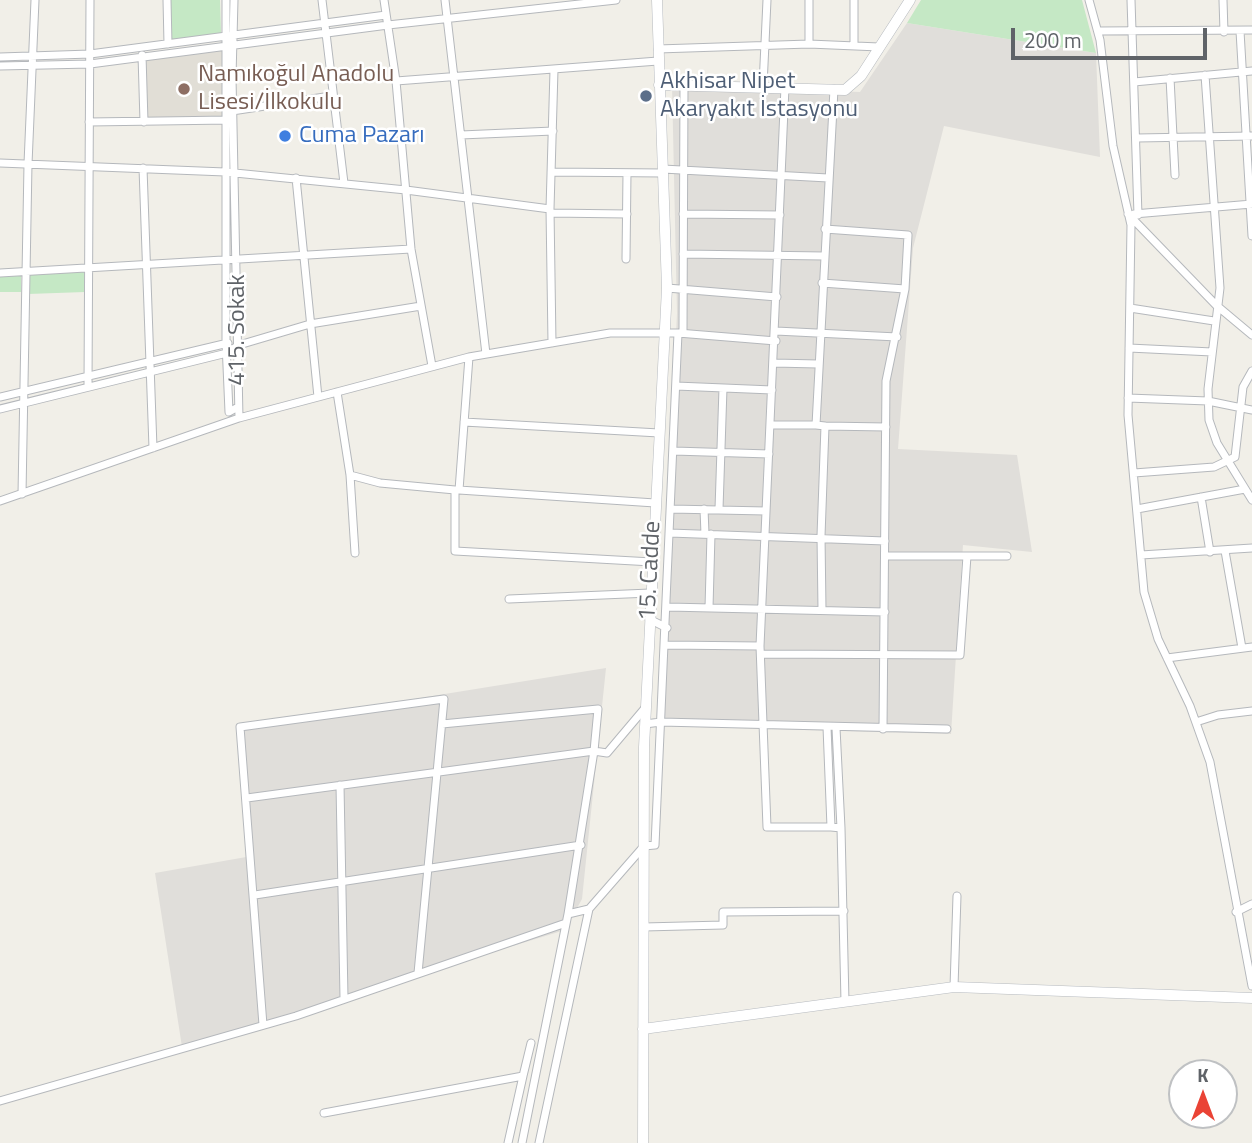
<!DOCTYPE html>
<meta charset="utf-8">
<style>
body{margin:0}
#map{position:relative;width:1252px;height:1143px;overflow:hidden;background:#f1efe8;font-family:"Titillium Web",sans-serif}
canvas{display:block}
.north{position:absolute;left:1168px;top:1059px;width:70px;height:70px;box-sizing:border-box;background:#fff;border:2px solid #bfc1c3;border-radius:50%;rotate:0deg;font-size:19px;font-weight:700;line-height:28px;text-align:center;color:#5f6368}
.north::after{content:'';display:block;margin:auto;width:24px;height:32px;background:#ea4335;clip-path:polygon(50% 0,100% 100%,50% 72%,0 100%)}
.scale{position:absolute;left:1011px;top:28px;width:196px;height:32px;box-sizing:border-box;border:4px solid #5f6368;border-top:0;padding-left:9px;font-size:21px;line-height:24px;white-space:nowrap;color:#5f6368;-webkit-text-stroke:5px #fff;paint-order:stroke}
</style>
<div id="map">
<canvas width="1252" height="1143"></canvas>
<div class="north">K</div>
<div class="scale">200 m</div>
</div>
<script>
const c = document.querySelector('canvas').getContext('2d');
c.lineJoin = 'round';
function paint(path, color) { c.fillStyle = color; c.fill(path, 'evenodd'); }
const shape = rows => new Path2D(rows.map(r => 'M' + r).join(''));
function trace(path, color, width, dash) { c.strokeStyle = color; c.lineWidth = width; c.lineCap = dash ? 'butt' : 'round'; c.setLineDash(dash || []); c.stroke(path); }
function write(font, color, halo, rows, align = 'center') {
  c.font = font + ' "Titillium Web",sans-serif'; c.lineWidth = 5; c.setLineDash([]); c.textBaseline = 'middle'; c.strokeStyle = halo; c.fillStyle = color; for (const [text, x, y, turn = 0] of rows) {
    c.save(); c.translate(x, y); c.rotate((+turn || 0) * Math.PI / 180); c.textAlign = isNaN(turn) ? turn : align; if (halo) c.strokeText(text, 0, 0); c.fillText(text, 0, 0); c.restore();
  }
}
paint(shape([
 [907,23,1096,53,1100,157,944,126,913,248,898,449,1017,455,1032,552,963,545,951,734,659,726,677,313,672,85,860,92],
 [606,668,582,899,565,930,182,1047,155,873,252,856,240,727]
]), '#e0deda');
paint(shape([
 [225,47,224,120,144,122,143,58]
]), '#e1ded6');
paint(shape([
 [167,0,220,0,221,33,168,41],
 [921,0,1082,0,1096,53,907,23],
 [85,271,85,292,28,294,28,273],
 [21,274,21,292,0,292,0,276]
]), '#c5e8c5');
const street = shape([
 [167,0,168,44],
 [226,0,226,343,229,412,238,407],
 [234,0,232,77,239,418],
 [322,0,344,183],
 [384,0,396,81,411,249,432,366],
 [445,0,486,354],
 [809,0,809,44],
 [1089,0,1100,40,1113,146,1131,225,1128,415,1144,592,1158,639,1190,706,1210,762,1252,986],
 [1131,0,1138,215],
 [1223,0,1224,32],
 [1098,31,1252,30],
 [1240,31,1252,236],
 [854,46,854,0],
 [658,49,809,44,879,47],
 [142,55,144,122],
 [0,57,90,54,386,15],
 [0,66,90,64,388,25,616,0],
 [1205,75,1220,288,1208,389,1209,420,1217,443,1252,500],
 [1170,78,1175,175],
 [396,81,658,61],
 [1134,82,1252,71],
 [763,86,767,0],
 [785,87,760,646,767,827,831,827,827,727],
 [232,111,331,96],
 [89,122,229,120],
 [461,135,553,131],
 [1137,138,1252,136],
 [0,163,225,172,406,190,550,209],
 [143,168,153,448],
 [663,169,828,178],
 [551,172,663,173],
 [296,178,318,397],
 [550,213,627,214],
 [683,214,780,215],
 [1128,214,1216,305,1252,335],
 [1134,214,1252,204],
 [825,229,908,235,905,289,886,381,883,729],
 [683,254,824,256],
 [626,259,627,173],
 [0,273,411,249],
 [822,283,905,289],
 [667,288,777,297],
 [1130,308,1214,321],
 [776,331,897,337],
 [683,333,684,86],
 [552,343,550,209,554,70],
 [1129,348,1212,352],
 [469,357,459,490,455,490,455,551,652,562],
 [774,363,818,364],
 [676,386,772,390],
 [88,387,90,0],
 [337,392,350,475,355,553],
 [0,397,228,343],
 [1128,398,1208,401,1252,410],
 [0,409,227,353,239,345,310,324,421,306],
 [464,422,659,433],
 [770,425,816,425],
 [825,426,886,427],
 [674,451,769,454],
 [1134,473,1214,467,1235,457,1243,387,1252,371],
 [350,475,380,483,455,490],
 [459,490,655,503],
 [22,494,28,164,35,0],
 [1201,497,1210,552],
 [0,501,239,418,469,357,610,333,678,333,776,341],
 [671,509,766,511],
 [704,509,705,534],
 [719,509,723,388],
 [1137,509,1245,489],
 [670,533,885,541],
 [1225,551,1242,648],
 [1141,555,1252,548],
 [886,556,1007,556],
 [509,599,650,593],
 [668,607,885,612],
 [709,608,711,534],
 [822,610,821,536,825,426,816,425,834,89],
 [649,619,667,628],
 [666,645,760,646],
 [761,654,960,655,967,556],
 [1167,658,1252,647],
 [1196,722,1218,715,1252,711],
 [645,724,661,722,947,729],
 [836,728,841,828],
 [340,785,344,998],
 [247,798,594,751,598,709,442,724],
 [831,827,841,828,845,1002],
 [255,895,581,845],
 [1236,912,1252,904],
 [568,914,594,751,607,753,645,708],
 [644,927,723,925,723,912,844,911],
 [954,987,957,896],
 [263,1025,240,727,444,699,418,973],
 [0,1101,296,1016,566,923],
 [324,1113,523,1076,531,1043],
 [508,1143,523,1076],
 [522,1143,568,914,589,909,644,846,655,845,678,333],
 [539,1143,589,909]
]);
const secondary = shape([
 [659,85,845,90,861,76,910,0],
 [643,1029,954,987,1252,998],
 [643,1143,644,747,667,288,657,0]
]);
trace(street, '#b5b8bc', 9);
trace(secondary, '#b6babf', 11);
trace(street, '#fff', 7);
trace(secondary, '#fff', 10);
for (const [x, y, r, color] of [
 [184,89,7,"#8d6e63"],
 [646,96,7,"#5c6f8a"],
 [285,136,7,"#3f7fe0"]
]) { const dot = new Path2D(); dot.arc(x, y, r, 0, 2 * Math.PI); c.fillStyle = color; c.fill(dot); trace(dot, '#fff', 2.5); }
write('24px', '#785e54', '#fff', [
 ["Namıkoğul Anadolu",198,75],
 ["Lisesi/İlkokulu",198,103]
], 'left');
write('24px', '#4e5e75', '#fff', [
 ["Akhisar Nipet",660,82],
 ["Akaryakıt İstasyonu",660,110]
], 'left');
write('24px', '#366cbe', '#fff', [
 ["Cuma Pazarı",299,136]
], 'left');
write('24px', '#5f6368', '#fff', [
 ["415. Sokak",238,330,-90],
 ["15. Cadde",651,571,-87]
]);
</script>
